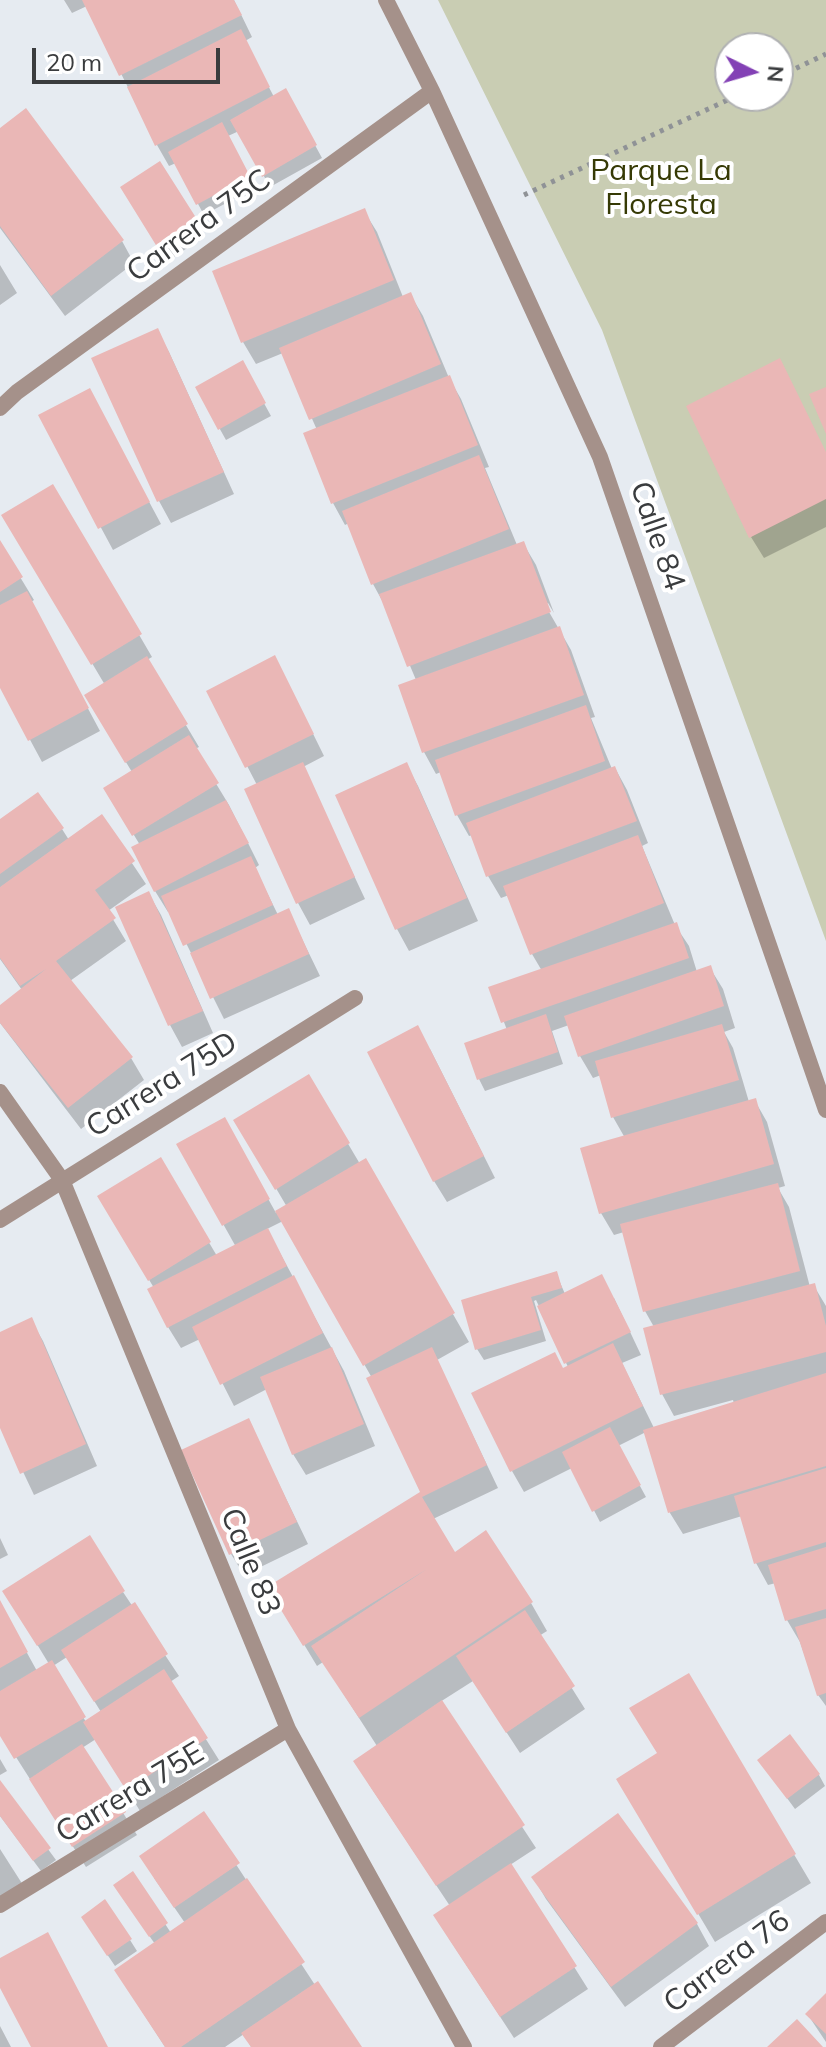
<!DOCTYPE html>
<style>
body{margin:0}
#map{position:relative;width:826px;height:2047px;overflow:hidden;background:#e6ebf1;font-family:Mulish,sans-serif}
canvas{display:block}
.north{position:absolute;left:714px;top:32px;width:80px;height:80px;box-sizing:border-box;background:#fff;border:2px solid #b0b1b2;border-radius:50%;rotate:95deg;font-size:22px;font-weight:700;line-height:32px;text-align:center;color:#3a3c3e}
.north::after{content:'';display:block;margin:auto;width:28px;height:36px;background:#8341b5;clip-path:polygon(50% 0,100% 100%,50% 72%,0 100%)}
.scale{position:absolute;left:32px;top:48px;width:188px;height:36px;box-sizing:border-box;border:4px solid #3a3c3e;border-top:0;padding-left:10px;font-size:24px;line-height:28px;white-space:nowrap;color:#3a3c3e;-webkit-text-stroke:6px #fff;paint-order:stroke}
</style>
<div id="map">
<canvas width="826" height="2047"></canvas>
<div class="north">N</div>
<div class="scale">20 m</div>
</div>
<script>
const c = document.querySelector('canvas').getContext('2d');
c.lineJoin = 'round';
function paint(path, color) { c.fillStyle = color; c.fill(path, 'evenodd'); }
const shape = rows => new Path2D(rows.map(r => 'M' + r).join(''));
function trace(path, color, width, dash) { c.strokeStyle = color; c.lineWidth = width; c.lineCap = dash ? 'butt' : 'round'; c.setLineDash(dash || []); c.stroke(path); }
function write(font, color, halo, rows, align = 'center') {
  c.font = font + ' Mulish,sans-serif'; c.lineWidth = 8; c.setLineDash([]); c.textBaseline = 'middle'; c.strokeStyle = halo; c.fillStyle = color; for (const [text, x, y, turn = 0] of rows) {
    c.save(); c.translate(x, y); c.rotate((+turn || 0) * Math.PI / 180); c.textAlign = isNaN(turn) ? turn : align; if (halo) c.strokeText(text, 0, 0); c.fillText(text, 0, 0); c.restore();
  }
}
paint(shape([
 [438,0,826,0,826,941,602,330],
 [730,48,778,48,778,96,730,96]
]), '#c9cdb3');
paint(shape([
 [64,0,234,0,252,37,245,41,274,97,285,90,322,158,270,187,239,131,228,136,254,188,204,215,176,163,169,166,157,145,87,6,72,13],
 [0,131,122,241,134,263,65,316,0,228],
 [159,164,205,236,168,261,123,188],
 [364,211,377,232,403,297,410,294,423,316,449,378,461,399,489,467,485,468,517,545,523,543,536,565,554,613,548,603,545,605,571,650,595,717,591,718,612,769,615,768,627,790,648,843,642,846,675,925,689,946,697,972,710,968,723,989,735,1028,724,1032,733,1048,749,1102,755,1101,767,1122,785,1186,778,1188,789,1207,810,1287,814,1286,826,1306,826,1706,818,1695,800,1642,787,1620,776,1583,768,1585,756,1563,742,1516,683,1534,670,1513,646,1432,618,1446,646,1497,600,1522,572,1468,524,1492,512,1471,563,1370,568,1367,536,1300,534,1301,546,1341,484,1360,477,1349,463,1301,556,1273,565,1294,614,1298,641,1355,622,1363,654,1428,734,1404,733,1400,674,1416,662,1394,654,1327,645,1311,624,1232,614,1235,601,1213,625,1138,613,1117,601,1075,593,1078,580,1056,569,1025,552,1031,563,1064,485,1091,479,1079,507,1030,491,988,542,971,532,954,509,895,501,898,488,876,473,835,469,836,457,815,441,772,436,774,424,752,416,680,385,606,373,584,349,523,345,525,333,503,317,430,283,353,256,364,243,342,215,273],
 [0,265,17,293,0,305],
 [157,330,169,352,234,494,171,523,159,501,94,359],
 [242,363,271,416,226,440,197,388],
 [101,412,161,524,113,550,41,416],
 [826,453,826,527,764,558,751,537],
 [53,487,152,657,147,660,199,747,195,749,229,805,259,865,255,868,278,915,288,910,320,976,224,1019,170,911,168,912,155,891,140,845,106,789,132,772,99,718,105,685,4,515],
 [0,544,34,600,31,602,100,731,42,762,0,684],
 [286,679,324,756,303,767,365,899,310,925,298,903,257,785,208,691],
 [406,764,418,786,478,921,409,951,397,929,337,796],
 [101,817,146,884,108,911,126,941,70,981,131,1058,144,1080,81,1129,0,1023,0,1008,22,990,0,959,0,821,62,829,69,840],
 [149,894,161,915,213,1033,182,1047,170,1025,117,908],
 [430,1049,495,1178,447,1202,434,1181],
 [308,1076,360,1164,365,1161,469,1342,437,1360,498,1488,433,1519,454,1554,531,1603,547,1631,539,1636,585,1709,520,1753,473,1681,440,1702,536,1848,510,1865,588,1989,514,2038,448,1937,450,1906,368,1783,377,1746,323,1662,317,1666,270,1588,422,1493,372,1378,283,1221,267,1229,344,1371,375,1446,306,1475,293,1454,267,1389,234,1406,200,1339,181,1348,168,1327,154,1288,99,1196,160,1160,217,1256,236,1247,179,1145,236,1141,276,1213,287,1207,236,1120],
 [31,1320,43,1341,97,1466,34,1495,0,1423,0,1334],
 [248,1420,308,1544,244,1575,231,1554],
 [0,1538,8,1555,0,1559],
 [123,1592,179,1676,170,1682,219,1760,140,1811,96,1739,82,1748,137,1835,86,1867,0,1732,0,1604,37,1671,49,1664,18,1613],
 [67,1657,101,1712,86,1722,53,1666],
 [688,1676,811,1883,715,1942,618,1779,659,1754],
 [0,1759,7,1771,0,1775],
 [759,1760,819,1775,825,1786,795,1809],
 [0,1784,56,1860,41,1871,0,1816],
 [203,1814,315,1985,360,2047,251,2047,244,2034,225,2047,165,2047,116,1971,155,1944,122,1897,132,1873,171,1933,185,1923,154,1878],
 [618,1816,697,1924,709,1946,625,2007,546,1899,533,1877],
 [0,1849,23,1885,0,1902],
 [90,1929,130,1940,137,1951,115,1966],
 [826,1995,826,2042,808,2015],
 [0,2026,11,2047,0,2047]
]), '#0003');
paint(shape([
 [82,0,234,0,242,15,119,76],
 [241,29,270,87,155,146,127,87],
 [286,88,317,145,262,177,230,120],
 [26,108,124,240,51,296,0,226,0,128],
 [222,122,250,176,196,205,168,152],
 [160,161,200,224,159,250,120,187],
 [365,208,394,280,241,343,212,271],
 [411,292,441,364,309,420,279,348],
 [158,328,224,472,157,502,91,358],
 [780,358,826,452,826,499,749,538,686,406],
 [243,360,266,403,218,430,195,387],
 [450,375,478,445,331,504,303,433],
 [826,387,826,434,809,394],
 [90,388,150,502,98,529,38,415],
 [479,455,509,529,371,585,342,511],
 [53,484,142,634,91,665,1,515],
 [0,540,23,577,0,592],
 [524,541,551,612,407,667,379,594],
 [27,591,89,708,28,741,0,688,0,605],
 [560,626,584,695,422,753,398,685],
 [275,655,314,734,245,768,206,691],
 [147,656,188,724,125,763,84,695],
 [586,705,605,761,455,816,435,760],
 [189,735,219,783,132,836,103,788],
 [303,762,355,877,296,904,244,789],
 [407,762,467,898,395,930,335,795],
 [615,766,637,821,486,877,466,823],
 [38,792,64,828,0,874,0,819],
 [226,800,249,843,154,892,131,847],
 [102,814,135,861,95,890,116,918,56,961,133,1057,68,1108,0,1023,0,1005,46,969,20,986,0,958,0,887],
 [638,835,664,903,530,955,503,886],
 [251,856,273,905,183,946,161,896],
 [149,891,203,1011,168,1026,115,907],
 [289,908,309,954,210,999,190,953],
 [677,922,689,958,501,1023,488,987],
 [711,965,724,1006,578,1057,564,1016],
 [546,1014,558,1052,477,1080,464,1043],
 [722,1024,739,1080,611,1118,595,1061],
 [418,1025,484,1156,433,1182,367,1052],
 [309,1074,350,1143,275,1190,233,1120],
 [756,1098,774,1164,599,1214,580,1148],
 [225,1117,270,1199,222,1226,176,1144],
 [161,1157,211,1242,148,1281,97,1196],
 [366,1158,455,1313,363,1366,275,1211],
 [778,1183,800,1271,643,1312,620,1224],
 [268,1228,287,1266,167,1328,147,1289],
 [557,1271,562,1288,531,1297,541,1330,475,1350,461,1300],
 [602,1274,631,1332,564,1364,537,1306],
 [294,1275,323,1333,220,1385,192,1327],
 [815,1283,826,1326,826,1352,660,1395,643,1328],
 [32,1317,86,1444,20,1474,0,1428,0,1332],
 [613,1343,643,1406,510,1472,471,1393,555,1352,563,1368],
 [332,1347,364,1424,292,1455,260,1377],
 [432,1347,487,1465,422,1497,455,1552,486,1530,533,1602,359,1718,311,1646,427,1569,303,1646,267,1587,420,1492,366,1378],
 [826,1373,826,1466,668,1513,643,1430],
 [249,1418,297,1522,229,1555,181,1450],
 [610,1427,641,1485,592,1512,562,1452],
 [826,1468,826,1542,754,1564,734,1496],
 [90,1535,125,1591,37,1646,2,1591],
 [826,1547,826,1609,785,1621,768,1565],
 [0,1600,28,1652,0,1668],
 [135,1602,168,1654,94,1702,61,1650],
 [525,1610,575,1686,506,1733,456,1656],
 [826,1618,826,1693,817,1696,795,1627],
 [52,1660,86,1717,14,1759,0,1736,0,1691],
 [164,1669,208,1738,126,1790,83,1722],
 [689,1673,796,1854,697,1915,616,1779,657,1753,629,1708],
 [442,1700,525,1825,436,1886,353,1761],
 [790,1734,820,1774,787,1799,757,1760],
 [82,1744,126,1812,72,1847,29,1779],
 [0,1780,51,1848,33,1861,0,1816],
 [204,1811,240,1863,174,1908,139,1856],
 [618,1813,698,1923,611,1987,531,1877],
 [511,1863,577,1966,500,2017,433,1915],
 [133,1871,168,1923,149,1937,113,1885],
 [247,1878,305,1962,181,2047,165,2047,114,1970],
 [105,1899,132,1939,107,1956,81,1917],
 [48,1932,108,2047,31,2047,0,1988,0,1958],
 [318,1981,362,2047,251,2047,241,2033],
 [826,1993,826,2034,805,2014],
 [797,2019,823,2047,767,2047]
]), '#eab7b6');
trace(shape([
 [778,77,826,54],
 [524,195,736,96]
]), '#8f9296', 5, [4, 6]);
trace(shape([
 [386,0,432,91,600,457,826,1110],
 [0,408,17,392,432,91],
 [0,1092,62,1180,288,1729,464,2047],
 [0,1220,355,998],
 [0,1905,288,1729],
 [661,2047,826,1922]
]), '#a5918a', 16);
write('30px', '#363a05', '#fff', [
 ["Parque La",661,171],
 ["Floresta",661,205]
]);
write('30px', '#3a3c3e', '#fff', [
 ["Carrera 75C",199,226,-36],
 ["Calle 84",657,536,71],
 ["Carrera 75D",162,1085,-32],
 ["Calle 83",250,1562,68],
 ["Carrera 75E",130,1793,-31],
 ["Carrera 76",727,1962,-37]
]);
</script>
